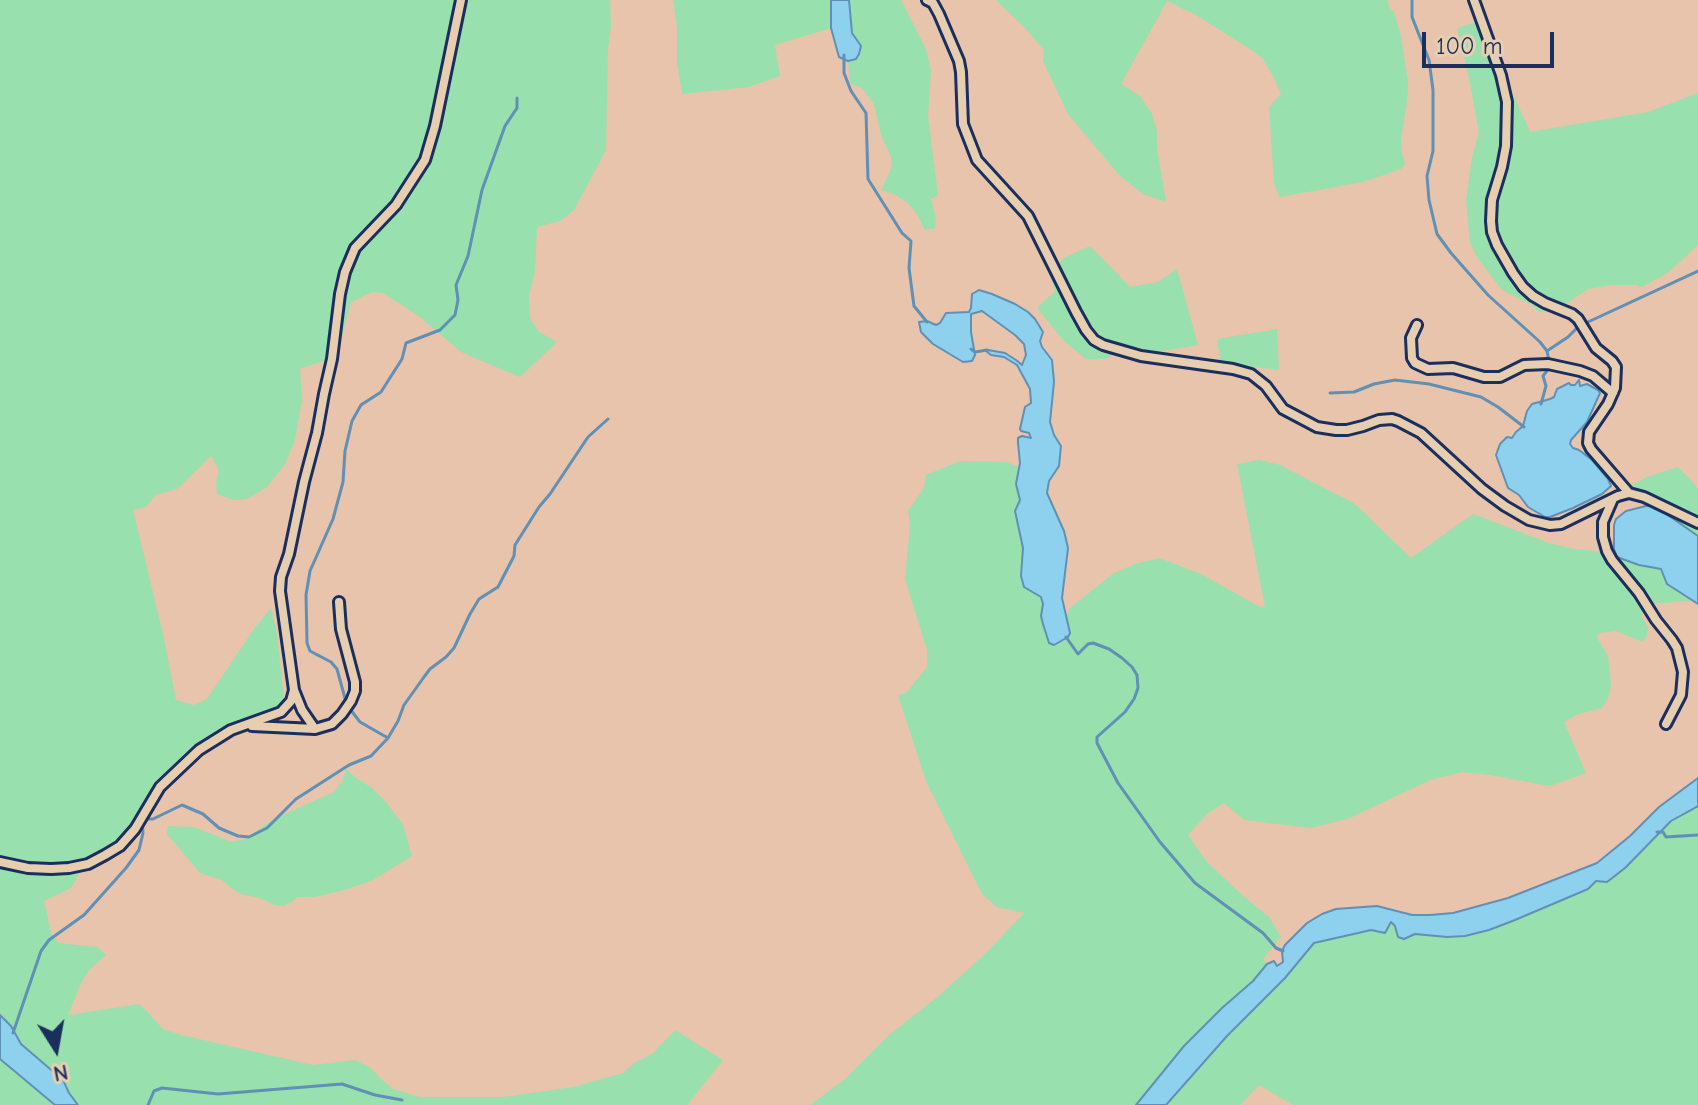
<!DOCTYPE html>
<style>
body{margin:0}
#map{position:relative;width:1698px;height:1105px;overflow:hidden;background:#e7c4ab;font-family:"Comic Neue",sans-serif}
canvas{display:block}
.north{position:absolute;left:16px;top:1009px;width:80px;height:80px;-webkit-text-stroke:6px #e8ceb0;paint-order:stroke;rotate:169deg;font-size:22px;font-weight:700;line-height:32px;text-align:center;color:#1b2f5e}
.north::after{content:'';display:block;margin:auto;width:28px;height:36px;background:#1b2f5e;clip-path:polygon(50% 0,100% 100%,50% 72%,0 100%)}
.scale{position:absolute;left:1422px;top:32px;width:132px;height:36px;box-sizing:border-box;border:4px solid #1b2f5e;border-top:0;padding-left:10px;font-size:24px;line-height:28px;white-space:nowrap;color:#1b2f5e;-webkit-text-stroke:6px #e8ceb0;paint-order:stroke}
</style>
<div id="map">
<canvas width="1698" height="1105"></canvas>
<div class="north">N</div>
<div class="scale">100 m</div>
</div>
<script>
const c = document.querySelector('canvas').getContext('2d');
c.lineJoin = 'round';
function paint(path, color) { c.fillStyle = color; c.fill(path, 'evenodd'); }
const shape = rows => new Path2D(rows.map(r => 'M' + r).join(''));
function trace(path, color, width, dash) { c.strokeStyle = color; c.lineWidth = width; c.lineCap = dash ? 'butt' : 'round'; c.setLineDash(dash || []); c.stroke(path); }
paint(shape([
 [0,0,610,0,611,27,608,48,606,150,574,210,560,221,537,227,535,270,529,296,530,318,539,332,557,342,520,377,461,352,420,317,383,293,372,292,351,302,342,337,336,351,329,359,300,369,302,400,295,440,285,464,266,488,246,499,234,500,217,494,216,482,219,470,211,456,177,489,155,495,146,507,133,510,163,634,176,700,194,705,207,699,254,629,271,608,277,634,284,700,282,707,210,737,156,781,129,830,81,871,71,888,44,901,51,932,58,943,98,947,106,955,89,970,81,983,68,1015,140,1004,163,1029,181,1035,313,1065,355,1060,371,1068,381,1079,393,1089,420,1097,502,1097,574,1087,623,1073,634,1063,652,1054,675,1030,723,1060,687,1105,78,1105,69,1093,63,1081,21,1044,11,1026,0,1013],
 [673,0,831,0,831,28,775,45,780,76,748,87,682,94,677,63,677,27],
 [849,0,901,0,926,49,931,71,928,116,938,195,931,199,936,219,935,228,925,230,917,214,908,203,894,194,881,190,892,167,891,157,881,135,874,104,862,88,850,83,848,61,856,59,859,41,852,33],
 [996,0,1388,0,1389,7,1394,12,1401,36,1408,82,1407,101,1401,139,1402,153,1405,163,1401,169,1363,182,1280,197,1274,184,1269,107,1281,94,1272,74,1263,59,1253,51,1196,15,1167,1,1121,84,1140,96,1152,114,1157,131,1157,148,1166,202,1143,194,1120,176,1068,114,1043,61,1044,50,1025,28],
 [1480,21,1530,132,1648,112,1698,93,1698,245,1669,272,1642,287,1637,285,1611,285,1588,289,1557,310,1539,312,1532,305,1502,290,1476,256,1470,242,1466,201,1472,157,1479,133,1469,78,1457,28],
 [1090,246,1130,287,1158,282,1177,269,1198,345,1151,353,1124,347,1106,359,1086,359,1064,341,1037,308,1055,291,1050,274,1064,258],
 [1277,329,1279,370,1221,363,1217,339],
 [1259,460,1280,465,1355,504,1411,558,1473,514,1549,543,1574,549,1615,553,1617,557,1632,563,1661,569,1667,584,1691,601,1648,604,1641,615,1648,627,1647,635,1643,642,1616,631,1600,633,1596,636,1608,656,1611,686,1608,698,1602,708,1578,714,1564,722,1586,773,1550,786,1490,775,1462,772,1430,780,1350,818,1311,828,1244,820,1224,803,1207,814,1188,835,1206,861,1242,895,1269,917,1281,937,1263,959,1267,963,1253,981,1222,1008,1184,1046,1136,1105,810,1105,844,1080,889,1035,940,995,986,953,1024,913,997,907,982,894,926,781,898,695,906,693,927,667,927,650,905,579,910,525,908,511,924,488,926,475,960,461,1006,462,1019,467,1016,484,1020,500,1015,511,1023,548,1021,576,1043,601,1041,616,1049,643,1069,629,1066,617,1070,608,1114,573,1135,564,1159,558,1203,575,1258,606,1265,607,1237,464],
 [1678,467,1698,488,1698,536,1659,509,1625,493,1629,487,1647,477],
 [346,769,356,778,372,788,386,802,403,825,412,856,373,880,348,889,314,897,297,897,292,902,284,906,274,905,260,898,241,894,232,889,222,880,200,873,167,834,168,826,194,827,232,842,245,839,272,820,334,792,343,780],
 [1698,806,1698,1105,1293,1105,1259,1085,1240,1105,1166,1105,1227,1036,1285,978,1314,943,1358,932,1387,930,1391,922,1397,930,1408,938,1418,934,1457,937,1489,930,1588,889,1596,881,1607,882,1625,868,1671,821],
 [0,1059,16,1074,55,1105,0,1105]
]), '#98e0ae');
const water = shape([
 [831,0,849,0,852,33,861,46,859,54,856,59,848,61,839,57,831,28,831,0],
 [979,290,992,294,1015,304,1028,312,1035,319,1043,332,1040,341,1042,347,1052,360,1054,382,1050,422,1054,435,1061,446,1059,466,1049,481,1047,493,1064,531,1068,548,1062,598,1070,633,1068,637,1054,645,1049,643,1043,624,1041,616,1043,604,1041,597,1024,587,1021,576,1023,548,1015,511,1020,500,1016,484,1020,463,1018,443,1018,438,1022,436,1031,438,1029,433,1021,431,1020,429,1025,407,1031,403,1030,389,1017,365,1004,357,991,355,986,351,988,350,1005,353,1016,360,1022,365,1026,355,1024,344,1015,335,982,311,971,314,971,332,975,355,972,361,963,362,933,344,921,332,919,322,927,321,936,325,940,323,946,313,969,312,971,308,972,294,979,290],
 [1579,380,1580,386,1587,384,1598,390,1600,393,1587,422,1571,440,1570,444,1573,448,1579,450,1592,460,1608,479,1611,486,1602,494,1573,508,1550,517,1545,517,1528,507,1519,495,1508,488,1496,455,1500,444,1507,437,1512,438,1516,432,1523,426,1527,411,1532,404,1550,399,1554,397,1557,389,1569,383,1571,385,1575,385,1579,380],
 [1646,506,1654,506,1659,509,1698,536,1698,604,1667,584,1661,569,1639,565,1617,557,1614,549,1614,525,1616,519,1626,511,1646,506],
 [1698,778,1698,806,1671,821,1625,868,1607,882,1596,881,1588,889,1515,920,1489,930,1465,936,1447,937,1415,934,1404,939,1398,937,1395,926,1391,922,1385,933,1371,930,1314,943,1285,978,1227,1036,1166,1105,1136,1105,1184,1046,1222,1008,1253,981,1267,964,1274,961,1277,966,1283,962,1282,951,1285,945,1307,923,1322,914,1336,909,1377,906,1412,915,1430,915,1453,913,1508,898,1597,863,1630,836,1659,807,1698,778],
 [0,1015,11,1026,21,1044,63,1080,69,1093,78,1105,55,1105,0,1059,0,1015]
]);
paint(water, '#8ed1ef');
trace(water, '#6090b5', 2);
trace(shape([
 [1412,0,1412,17,1429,60,1433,90,1433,151,1427,176,1429,200,1437,234,1451,253,1488,295,1540,342,1547,351,1549,361],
 [844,55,844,73,851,91,866,113,868,179,902,233,911,241,909,268,914,306,927,322],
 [1588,322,1698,271],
 [971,349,975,352,987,350],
 [1547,351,1568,337,1576,329],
 [1330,393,1354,392,1374,384,1395,380,1429,384,1481,397,1498,407,1524,427],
 [1541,404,1546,386,1543,376,1550,367],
 [1066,637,1078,654,1088,644,1093,643,1109,649,1122,658,1132,667,1137,675,1138,688,1134,699,1125,712,1097,737,1097,743,1118,783,1160,842,1195,883,1263,933,1276,948,1283,951],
 [346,702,337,669,331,662,310,651,307,643,306,595,310,571,333,519,343,482,345,451,352,421,361,405,381,392,402,359,406,343,440,330,455,315,458,300,456,285,468,256,482,190,505,126,517,108,517,98],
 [350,709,360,722,388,738],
 [1657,832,1663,832,1666,837,1698,835],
 [13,1033,41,951,49,940,84,915,126,868,139,850,143,833,142,819,153,819,182,805,203,814,219,828,238,836,249,837,267,828,296,799,349,765,371,756,388,738,398,721,404,705,424,677,430,669,446,657,454,648,470,614,479,599,498,587,514,556,515,545,539,507,550,494,588,437,608,419],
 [148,1105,154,1091,162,1088,218,1094,342,1084,375,1095,402,1100]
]), '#6090b5', 3);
const minor = shape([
 [927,0,933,3,939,14,959,61,961,72,963,124,977,160,1028,216,1076,312,1086,330,1094,340,1103,345,1141,356,1233,369,1251,374,1266,386,1283,409,1317,427,1336,430,1347,430,1363,426,1379,420,1392,419,1398,421,1421,433,1482,489,1505,506,1529,520,1550,525,1561,524,1618,496,1629,493],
 [1474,0,1501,75,1507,102,1506,146,1502,167,1492,200,1491,221,1492,232,1497,245,1513,273,1523,287,1533,296,1545,303,1572,314,1578,319,1596,348,1612,361,1616,367,1615,388,1608,404,1589,432,1588,443,1591,449,1629,493,1644,497,1698,523],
 [1417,325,1411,338,1412,358,1415,363,1428,369,1453,368,1484,377,1500,377,1524,365,1548,364,1580,371,1593,376,1613,393],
 [1613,499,1603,522,1603,537,1607,551,1612,560,1639,593,1656,620,1672,640,1677,648,1683,672,1681,695,1666,724],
 [294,690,302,710,315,729,332,724,342,714,351,701,355,691,355,682,341,629,339,602],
 [252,726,315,729],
 [0,862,28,868,51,869,69,868,88,864,105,855,120,846,135,829,160,787,199,750,231,730,281,712,291,701,294,690,280,591,281,577,289,554,304,482,317,433,324,394,332,359,340,294,345,272,355,248,396,205,425,160,435,126,461,0]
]);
trace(minor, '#1b2f5e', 14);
trace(minor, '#e8ceb0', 8);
</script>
